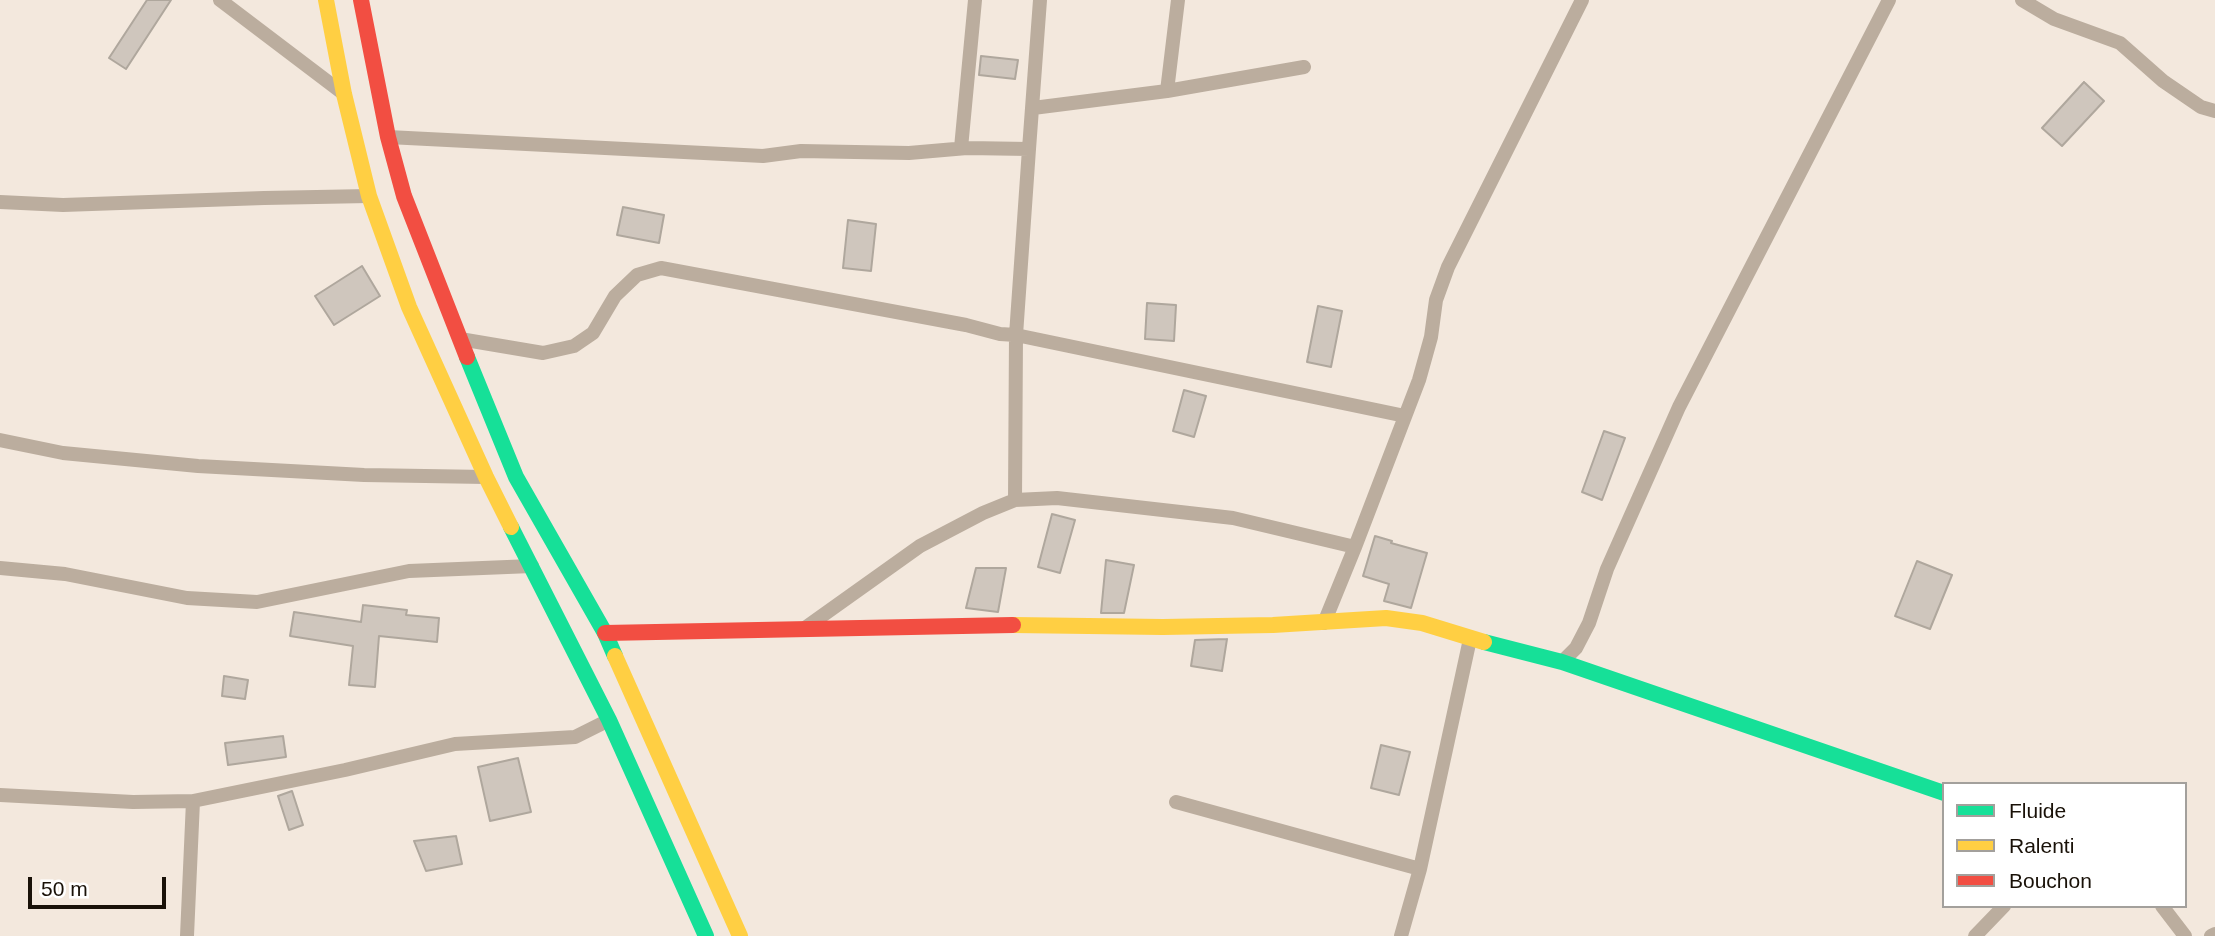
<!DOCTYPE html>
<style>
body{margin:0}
#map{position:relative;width:2215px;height:936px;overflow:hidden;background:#f3e8dd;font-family:Arial,sans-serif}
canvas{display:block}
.legend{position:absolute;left:1942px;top:782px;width:245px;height:126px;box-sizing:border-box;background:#fff;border:2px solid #a3a09c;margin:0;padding:9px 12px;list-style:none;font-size:21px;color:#191108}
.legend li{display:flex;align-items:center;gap:14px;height:35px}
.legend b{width:35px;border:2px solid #a3a09c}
.scale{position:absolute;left:28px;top:877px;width:138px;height:32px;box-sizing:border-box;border:4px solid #191108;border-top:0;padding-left:9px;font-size:21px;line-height:24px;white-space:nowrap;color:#191108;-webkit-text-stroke:5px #fff;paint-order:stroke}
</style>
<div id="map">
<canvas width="2215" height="936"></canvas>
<ul class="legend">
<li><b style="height:9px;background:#16e098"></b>Fluide</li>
<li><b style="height:9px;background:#ffcf43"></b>Ralenti</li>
<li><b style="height:9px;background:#f24e42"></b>Bouchon</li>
</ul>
<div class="scale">50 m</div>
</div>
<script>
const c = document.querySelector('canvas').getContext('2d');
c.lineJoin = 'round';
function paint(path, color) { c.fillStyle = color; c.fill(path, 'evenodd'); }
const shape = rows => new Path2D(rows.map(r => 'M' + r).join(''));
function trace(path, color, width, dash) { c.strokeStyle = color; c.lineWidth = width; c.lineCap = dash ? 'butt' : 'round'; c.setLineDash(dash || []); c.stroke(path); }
const building = shape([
 [147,0,171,0,126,69,109,58,147,0],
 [981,56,1018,60,1015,79,979,75,981,56],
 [2084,82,2104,101,2062,146,2042,128,2084,82],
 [623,207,664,215,659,243,617,235,623,207],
 [848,220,876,224,871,271,843,268,848,220],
 [362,266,380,296,334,325,315,296,362,266],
 [1147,303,1176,305,1174,341,1145,339,1147,303],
 [1318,306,1342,311,1331,367,1307,362,1318,306],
 [1184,390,1206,396,1194,437,1173,431,1184,390],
 [1604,431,1625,438,1602,500,1582,492,1604,431],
 [1052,514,1075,520,1060,573,1038,567,1052,514],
 [1375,536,1392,541,1391,543,1427,553,1411,608,1384,601,1389,584,1363,576,1375,536],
 [1106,560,1134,565,1124,613,1101,613,1106,560],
 [1917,561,1952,575,1930,629,1895,616,1917,561],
 [976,568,1006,568,998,612,966,608,976,568],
 [363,605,407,610,406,615,439,618,437,642,379,636,375,687,349,685,353,646,290,636,294,612,361,622,363,605],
 [1227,639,1222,671,1191,666,1195,640,1227,639],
 [224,676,248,680,245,699,222,696,224,676],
 [283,736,286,757,228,765,225,743,283,736],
 [1381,745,1410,752,1399,795,1371,788,1381,745],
 [518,758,531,812,490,821,478,767,518,758],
 [292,791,303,825,289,830,278,796,292,791],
 [456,836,462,864,426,871,414,841,456,836]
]);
paint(building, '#cfc6bd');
trace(building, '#afa79d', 2);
trace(shape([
 [220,0,344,94],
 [2022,0,2054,19,2120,43,2163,81,2201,107,2215,111],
 [1167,91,1178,0],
 [1033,108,1167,91,1304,67],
 [388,137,763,156,801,151,909,153,967,148,1029,149,1040,0],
 [961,148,975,0],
 [0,202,63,205,264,198,369,196],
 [460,339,543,353,574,346,593,333,615,296,637,275,661,268,966,325,1000,334,1016,335,1405,416],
 [0,440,63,453,198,466,364,475,486,477],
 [1015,500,1016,335,1029,149],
 [0,568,65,574,187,598,257,602,409,571,532,566],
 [1324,623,1355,547,1419,380,1431,337,1436,300,1448,267,1582,0],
 [805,628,920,546,983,513,1015,500,1057,498,1233,518,1355,547],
 [1562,662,1576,648,1589,623,1607,569,1679,407,1889,0],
 [0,795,133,802,193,801,345,770,455,744,575,737,609,720],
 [1176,802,1420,869],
 [2162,906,2185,936],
 [187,936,193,801],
 [1401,936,1420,869,1470,639],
 [1975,936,2004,906],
 [2211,936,2215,934]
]), '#bbad9e', 14);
trace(shape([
 [467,357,516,477,605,633,615,656],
 [511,527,609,720,706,936],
 [1484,642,1562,662,1944,793]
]), '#16e098', 16);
trace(shape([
 [326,0,344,94,369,196,409,307,486,477,511,527],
 [1013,625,1163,627,1273,625,1386,618,1422,623,1484,642],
 [615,656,740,936]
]), '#ffcf43', 16);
trace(shape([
 [361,0,388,137,404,196,467,357],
 [605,633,1013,625]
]), '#f24e42', 16);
</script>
